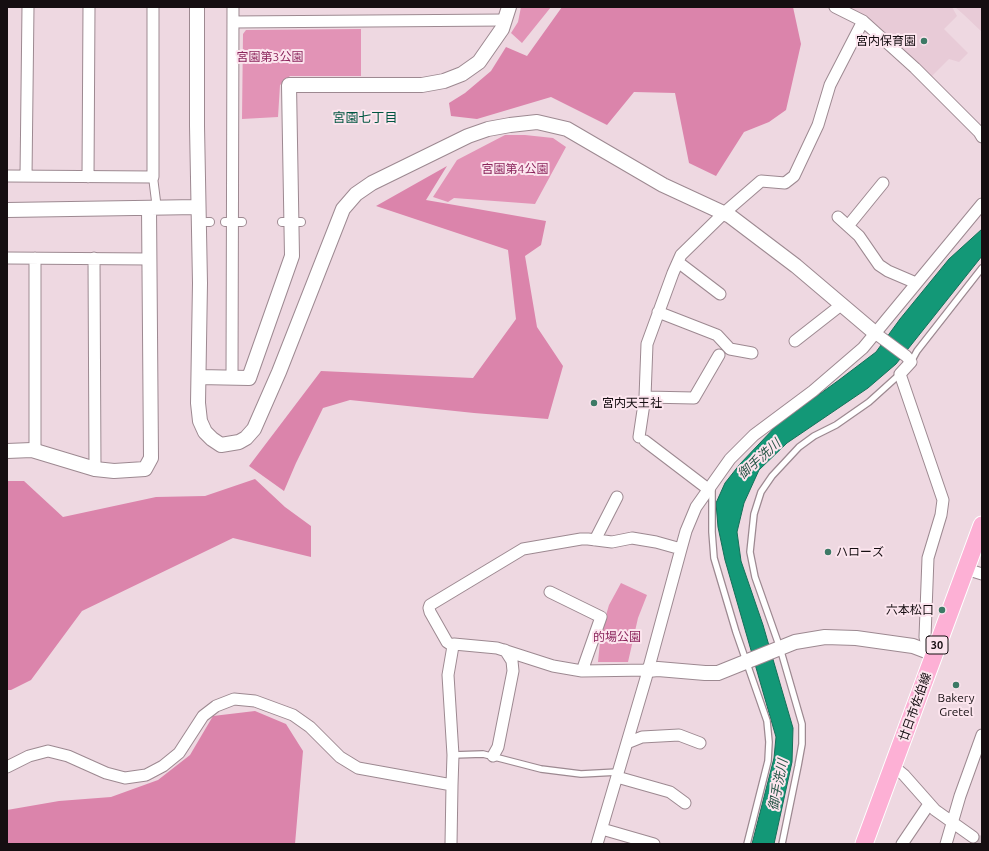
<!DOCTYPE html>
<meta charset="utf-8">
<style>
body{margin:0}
#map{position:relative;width:989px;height:851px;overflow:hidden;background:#eed8e1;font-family:Ubuntu,sans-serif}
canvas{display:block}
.frame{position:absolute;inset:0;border:8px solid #150e11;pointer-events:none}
</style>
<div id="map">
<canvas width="989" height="851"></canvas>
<div class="frame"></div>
</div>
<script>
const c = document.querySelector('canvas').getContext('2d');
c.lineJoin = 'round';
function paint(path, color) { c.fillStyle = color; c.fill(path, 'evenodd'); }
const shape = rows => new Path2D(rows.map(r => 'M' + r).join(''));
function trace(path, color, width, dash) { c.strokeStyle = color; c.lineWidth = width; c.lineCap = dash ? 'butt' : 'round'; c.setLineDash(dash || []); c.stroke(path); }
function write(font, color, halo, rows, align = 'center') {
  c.font = font + ' Ubuntu,"Noto Sans JP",sans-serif'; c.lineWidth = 4; c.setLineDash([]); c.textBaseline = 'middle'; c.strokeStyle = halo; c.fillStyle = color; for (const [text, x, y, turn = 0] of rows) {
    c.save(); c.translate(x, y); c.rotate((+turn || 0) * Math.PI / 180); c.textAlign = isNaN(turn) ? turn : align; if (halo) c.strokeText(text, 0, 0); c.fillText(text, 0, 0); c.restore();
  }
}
paint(shape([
 [850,7,952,7,957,16,944,29,968,53,959,62,949,59,931,77,849,8],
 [955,7,982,7,982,32,963,14]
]), '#e8cbd7');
paint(shape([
 [521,7,551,7,522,43,511,33,518,22],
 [361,29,361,76,290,76,280,85,278,117,242,119,243,34,246,30],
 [505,135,525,135,553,138,566,147,535,204,454,198,448,202,433,197,457,160],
 [621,583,647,595,638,618,628,662,598,662,601,632,609,605]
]), '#e293b6');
paint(shape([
 [562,7,793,7,801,44,786,110,769,122,744,132,716,176,689,163,675,93,634,92,607,125,551,97,477,119,451,116,449,103,465,93,491,71,506,47,527,56],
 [447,166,426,200,546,221,541,245,525,256,537,327,563,366,548,419,474,413,350,400,323,408,296,463,284,491,249,466,321,371,473,378,516,319,508,250,376,206],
 [255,479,285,507,311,526,311,557,233,538,82,611,31,680,11,690,7,690,7,481,24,481,63,517,156,497,205,496],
 [255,711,286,724,303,751,295,844,7,844,7,810,59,801,111,797,158,780,190,755,213,716]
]), '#db84ab');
const water = shape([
 [982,229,982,256,896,364,868,388,787,443,759,470,744,503,737,532,741,561,763,625,793,728,792,762,774,844,752,844,774,758,776,737,725,560,718,527,716,503,725,483,740,464,777,425,839,380,876,352,900,319,949,259,982,229]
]);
paint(water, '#139877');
trace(water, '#146f58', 1);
trace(shape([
 [973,837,982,843]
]), '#cdbac2', 11, [11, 5.5]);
const service = shape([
 [911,362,917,351,982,268],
 [712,488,712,532,714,558,736,632,767,721,769,742,768,761,747,844],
 [453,755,483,754,541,769,581,774,618,772],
 [782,844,798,766,802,744,802,724,780,648,755,577,750,552,754,514,761,492,772,476,799,447,814,436,836,425,869,402,900,374]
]);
const pedestrian = shape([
 [153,177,156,201],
 [207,222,210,222],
 [225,222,242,222],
 [282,222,301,222]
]);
const minor = shape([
 [835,7,863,21],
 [233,22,505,20],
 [7,176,153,177,153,7],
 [26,176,28,7],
 [88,177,89,7],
 [838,217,859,236,879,265,888,271,916,283],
 [848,226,883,183],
 [7,258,149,259],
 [35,258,35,451],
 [94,258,95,469],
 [678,262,720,294],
 [658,312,717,335,730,349,752,353],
 [875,333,906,356,911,362,900,374,943,500,941,515,928,558,925,637,928,651],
 [795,341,841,305],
 [232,378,233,7],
 [645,397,694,398,719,355],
 [639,437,645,397,647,344,673,273,681,255,724,213,761,181,785,183,794,176,818,125,830,85,863,21,915,68,979,132,982,137],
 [645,441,708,489],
 [595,540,617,497],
 [966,569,982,574],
 [550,592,601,617,582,671],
 [453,646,447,642,430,612,429,608,430,605,523,549,581,539,588,539,612,542,632,538,656,542,681,549],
 [627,743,642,737,679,735,700,743],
 [493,756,498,747,513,671,512,661,505,650],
 [893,766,904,775,935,810,973,837],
 [7,767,29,756,48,751,68,756,106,773,125,778,146,775,163,766,179,753,203,716,216,706,234,699,255,701,293,715,310,727,340,757,358,768,452,785,453,755,448,675,453,646,454,644,497,648,553,666,582,671,648,670],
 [617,777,670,792,685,803],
 [602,829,654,844],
 [451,844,452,785],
 [597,844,646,678,681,549,686,531,696,507,730,459,754,435,813,391,863,348,982,204],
 [902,844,929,804],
 [946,844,960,796,982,735]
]);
const tertiary = shape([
 [197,7,197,126,200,283,198,403,200,421,205,432,212,439,221,445,239,442,246,438,254,429,279,372,343,209,356,194,372,183,468,136,488,129,510,125,537,122,567,129,663,185,730,216,796,266,875,333],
 [7,210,198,207],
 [199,377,249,378,292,256,289,85,422,85,444,81,462,74,479,62,502,29,509,7],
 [7,451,32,450,95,469,114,471,145,469,151,458,149,208],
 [648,670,658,669,705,673,718,673,795,642,825,637,856,638,913,646,934,654]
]);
const primary = shape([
 [864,844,982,525]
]);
trace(service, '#9d8991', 8);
trace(pedestrian, '#9d8991', 10);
trace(minor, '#9d8991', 13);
trace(tertiary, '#9d8991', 16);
trace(primary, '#fff', 19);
trace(service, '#fff', 5.5);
trace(pedestrian, '#fff', 8);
trace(minor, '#fff', 11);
trace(tertiary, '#fff', 14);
trace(primary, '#fdb0d5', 17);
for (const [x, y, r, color] of [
 [924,41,4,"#3d7a66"],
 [594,403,4,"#3d7a66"],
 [828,552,4,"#3d7a66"],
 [942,610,4,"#3d7a66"],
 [956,685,4,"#3d7a66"]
]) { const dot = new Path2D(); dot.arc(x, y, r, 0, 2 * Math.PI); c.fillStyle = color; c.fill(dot); trace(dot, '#fce5ee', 1.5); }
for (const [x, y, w] of [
 [937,645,22]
]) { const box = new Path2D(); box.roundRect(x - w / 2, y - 9, w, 18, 3); c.fillStyle = '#fce5ee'; c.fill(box); trace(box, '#150e11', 1); }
write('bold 11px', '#150e11', null, [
 ["30",937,645]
]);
write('12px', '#150e11', '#fce5ee', [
 ["宮内保育園",916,41],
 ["宮内天王社",602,403,"left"],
 ["ハローズ",836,552,"left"],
 ["六本松口",934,610],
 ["Bakery",956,698,"center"],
 ["Gretel",956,712,"center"]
], 'right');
write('12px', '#8b255c', '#fce5ee', [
 ["宮園第3公園",270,57],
 ["宮園第4公園",515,169],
 ["的場公園",617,637]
]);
write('12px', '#150e11', '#fce5ee', [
 ["廿日市佐伯線",915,707,-70]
]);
write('13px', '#005641', '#fce5ee', [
 ["宮園七丁目",365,118]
]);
write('italic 13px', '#265546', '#fce5ee', [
 ["御手洗川",759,459,-42],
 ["御手洗川",778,785,-79]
]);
</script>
